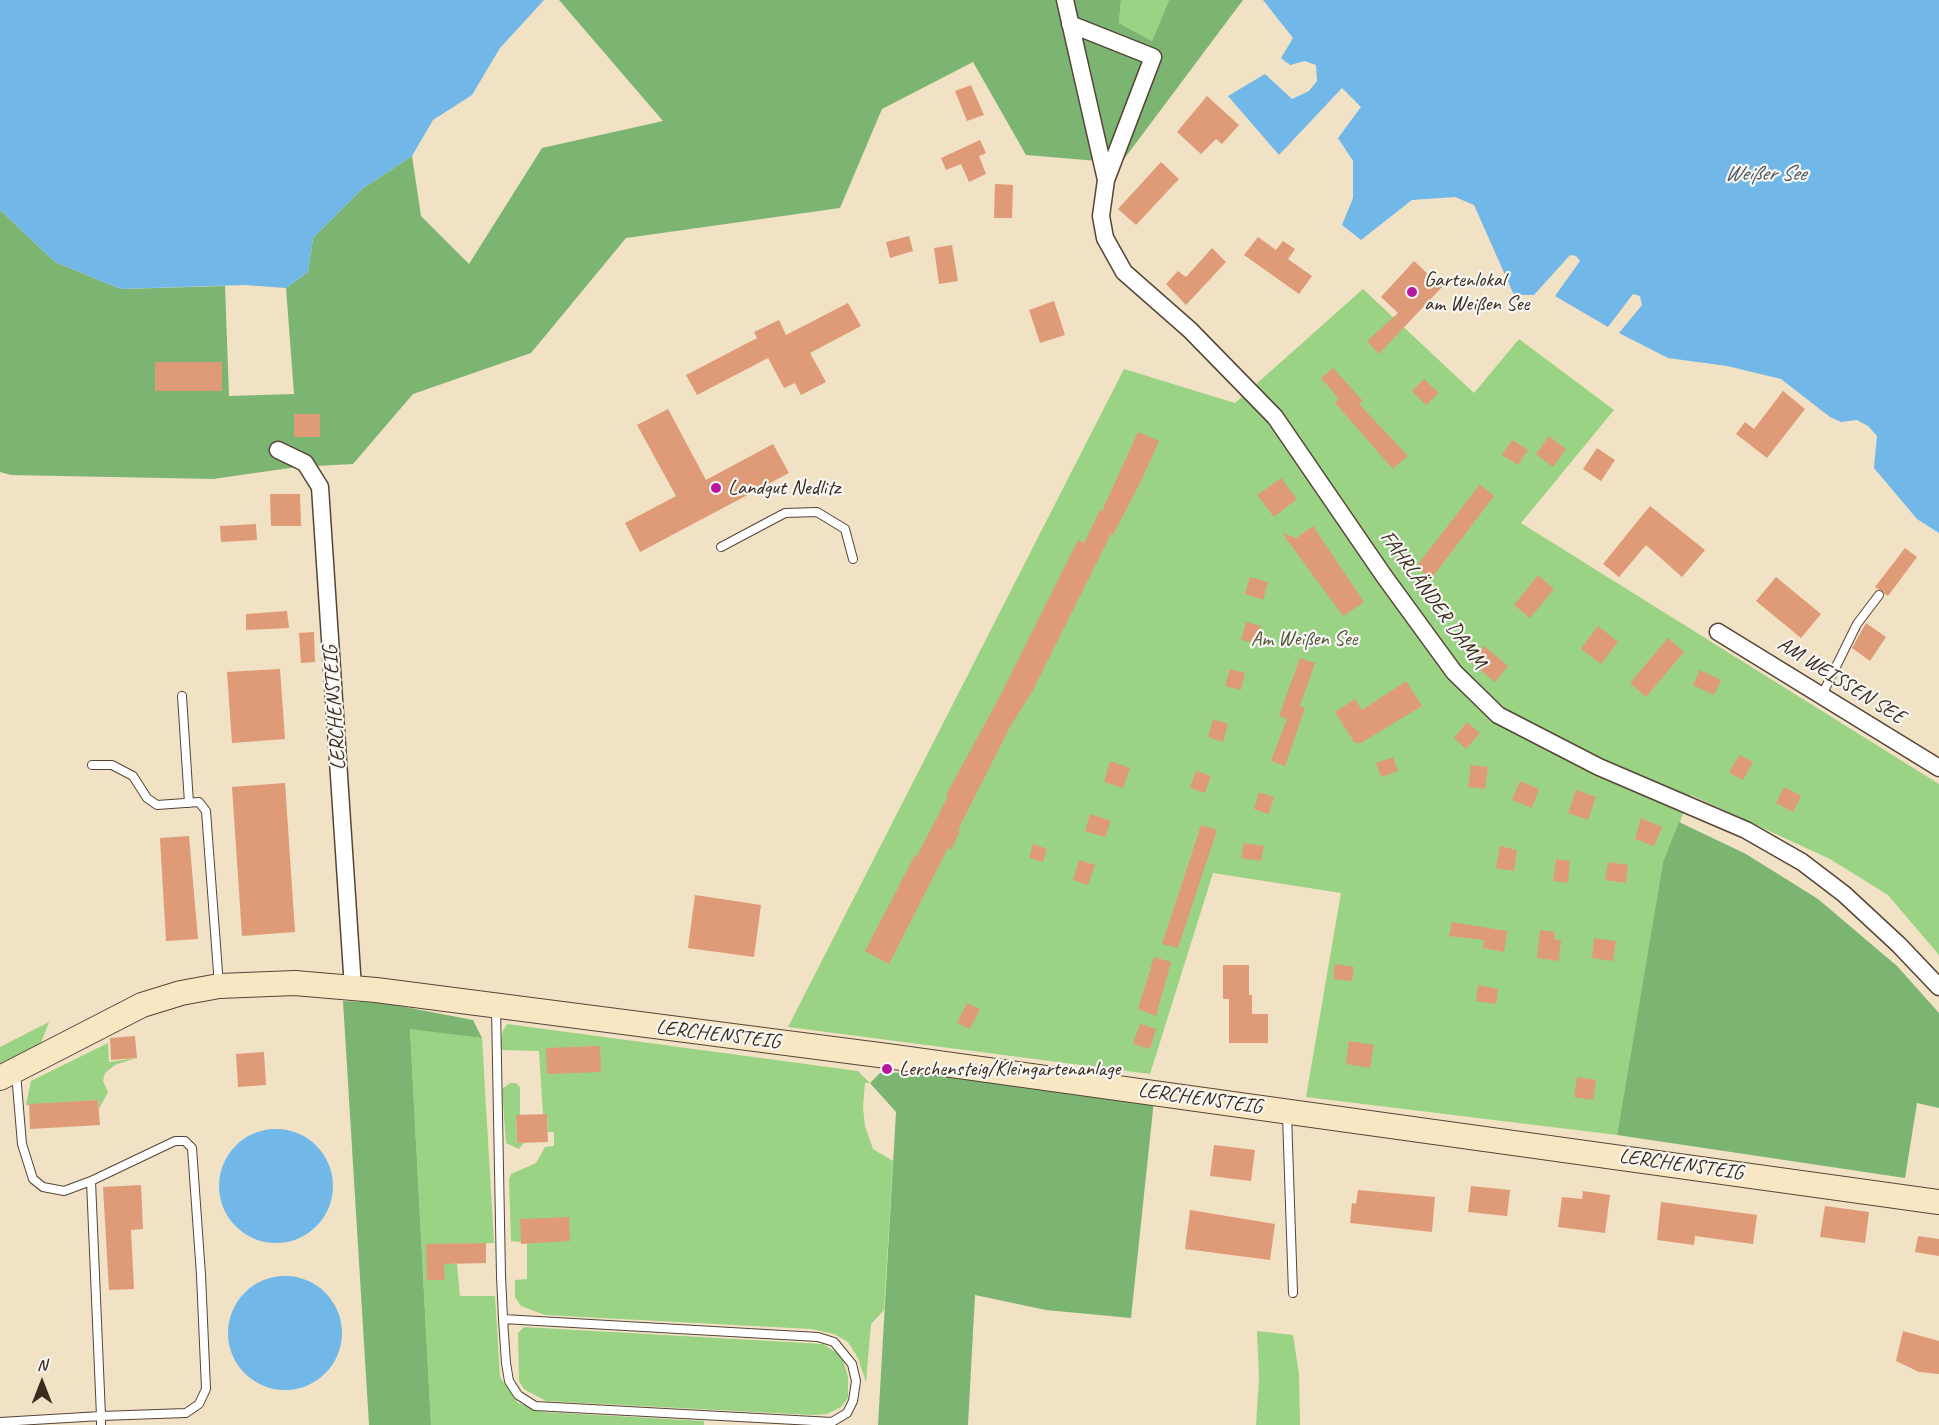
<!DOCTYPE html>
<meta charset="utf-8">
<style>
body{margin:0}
#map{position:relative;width:1939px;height:1425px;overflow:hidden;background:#f1e1c5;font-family:Caveat,sans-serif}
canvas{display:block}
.north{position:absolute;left:12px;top:1353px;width:60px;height:60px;-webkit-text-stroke:4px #f6f6f2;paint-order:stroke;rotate:0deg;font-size:16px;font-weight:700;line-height:24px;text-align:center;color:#3b2a1e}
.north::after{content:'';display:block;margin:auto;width:21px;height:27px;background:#3b2a1e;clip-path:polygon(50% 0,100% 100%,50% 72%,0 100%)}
</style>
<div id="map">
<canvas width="1939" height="1425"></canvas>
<div class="north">N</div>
</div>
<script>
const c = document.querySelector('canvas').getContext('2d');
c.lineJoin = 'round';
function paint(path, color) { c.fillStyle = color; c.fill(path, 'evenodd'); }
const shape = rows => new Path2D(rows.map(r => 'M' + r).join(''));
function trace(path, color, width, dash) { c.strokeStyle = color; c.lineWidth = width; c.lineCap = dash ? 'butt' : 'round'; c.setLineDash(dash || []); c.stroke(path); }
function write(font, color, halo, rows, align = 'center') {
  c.font = font + ' Caveat,sans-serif'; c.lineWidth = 4.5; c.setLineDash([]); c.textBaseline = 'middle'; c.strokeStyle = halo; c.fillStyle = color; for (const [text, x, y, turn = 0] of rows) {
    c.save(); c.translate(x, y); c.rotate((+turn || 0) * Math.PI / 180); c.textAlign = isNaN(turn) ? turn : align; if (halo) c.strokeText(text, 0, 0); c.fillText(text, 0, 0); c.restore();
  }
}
paint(shape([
 [1121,0,1169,0,1152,41,1119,23],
 [1363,289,1474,393,1519,339,1614,410,1521,523,1939,784,1939,955,1888,895,1830,859,1691,795,1663,862,1617,1135,1306,1097,1341,893,1213,873,1150,1074,788,1027,1124,369,1235,403],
 [49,1022,39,1048,0,1069,0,1047],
 [507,1024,858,1071,870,1083,865,1083,863,1107,865,1126,873,1149,893,1161,884,1310,871,1324,866,1382,858,1358,848,1342,834,1334,811,1329,545,1315,521,1306,515,1297,515,1280,527,1279,527,1243,511,1241,509,1179,511,1174,536,1163,545,1147,554,1146,554,1132,548,1132,547,1115,543,1114,539,1051,502,1050,500,1045,503,1031],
 [410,1028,482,1038,494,1243,451,1244,451,1264,457,1264,460,1296,495,1296,500,1377,518,1403,543,1412,704,1421,704,1425,431,1425],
 [108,1043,109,1062,136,1058,115,1065,105,1073,103,1081,108,1092,99,1109,98,1100,26,1105,31,1081],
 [510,1083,516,1083,520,1087,520,1115,516,1116,517,1143,524,1143,519,1149,506,1143,502,1089],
 [524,1327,823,1344,842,1356,848,1377,848,1398,841,1407,827,1414,812,1415,546,1401,524,1389,519,1381,518,1333],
 [1257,1331,1293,1335,1299,1374,1300,1425,1256,1425,1259,1378]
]), '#9bd385');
paint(shape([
 [559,0,1121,0,1119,23,1152,41,1169,0,1243,0,1121,163,1026,155,973,62,882,109,840,208,626,238,531,353,413,394,353,464,297,467,213,479,11,475,0,472,0,210,55,262,121,289,225,286,229,396,294,394,286,288,308,272,313,238,362,189,412,156,421,216,469,264,542,148,663,121],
 [1679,822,1746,854,1818,899,1897,966,1939,1013,1939,1108,1917,1103,1905,1178,1617,1135,1663,862],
 [343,1001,384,1003,473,1020,482,1038,410,1029,431,1425,369,1425],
 [921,1072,1154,1100,1131,1318,1046,1310,975,1295,968,1425,878,1425,896,1112,870,1083,880,1073]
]), '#7cb572');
paint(shape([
 [0,0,544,0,500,48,472,95,433,120,412,156,362,189,313,238,308,272,286,288,244,285,121,289,55,262,0,210],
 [1263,0,1939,0,1939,533,1917,519,1874,468,1877,436,1868,426,1857,420,1841,422,1830,417,1781,379,1727,366,1668,358,1619,333,1642,305,1640,296,1633,294,1608,327,1555,296,1580,261,1576,256,1570,255,1534,295,1514,295,1474,205,1455,197,1412,200,1361,240,1342,225,1353,198,1353,161,1338,138,1361,107,1342,88,1279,155,1228,96,1265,74,1292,99,1309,91,1317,81,1316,65,1305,61,1290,65,1281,58,1293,38],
 '219 1186a57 57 0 1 1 114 0a57 57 0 1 1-114 0Z',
 '228 1333a57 57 0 1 1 114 0a57 57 0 1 1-114 0Z'
]), '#71b8e8');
paint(shape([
 [971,85,984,115,967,121,955,91],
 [1207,96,1239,125,1222,144,1216,139,1201,154,1177,132],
 [980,140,986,153,979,156,986,174,969,182,961,164,946,170,941,158],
 [1161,162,1179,179,1136,225,1118,209],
 [995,184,1013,185,1012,218,994,218],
 [909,236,913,251,890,258,886,242],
 [1258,237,1276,250,1283,241,1295,249,1288,259,1312,276,1299,294,1244,255],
 [952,245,958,281,939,284,934,248],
 [1212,248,1226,262,1186,305,1166,284,1178,271,1186,277],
 [1414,261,1442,287,1379,354,1367,341,1398,313,1381,297],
 [1054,301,1065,335,1040,343,1029,310],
 [848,303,861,326,810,353,826,382,801,395,795,383,784,388,768,358,697,395,686,375,757,338,754,332,779,320,786,335],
 [155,362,222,362,222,391,155,391],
 [1333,368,1363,401,1359,404,1408,456,1393,469,1335,403,1339,399,1321,378],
 [1424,379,1439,393,1426,405,1412,391],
 [1783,391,1805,409,1767,458,1736,434,1745,422,1754,429],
 [668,409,706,480,773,444,789,473,640,552,625,523,676,496,637,425],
 [294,414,320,414,320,437,294,437],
 [1138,432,1159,441,1141,481,1113,535,1111,534,1033,690,1010,727,958,830,960,831,951,850,948,848,889,964,865,951,915,855,917,856,948,796,946,795,999,698,1078,540,1084,543,1100,510,1102,511],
 [1549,436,1566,449,1553,467,1536,454],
 [1512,440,1528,450,1518,465,1502,455],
 [1597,448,1615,460,1601,481,1583,469],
 [1281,478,1297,499,1274,517,1257,495],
 [1480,484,1494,496,1431,579,1416,567],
 [270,494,300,494,301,526,271,526],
 [1650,506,1705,550,1682,577,1646,545,1619,577,1603,564],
 [256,524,257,540,221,542,220,526],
 [1313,526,1364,602,1343,616,1282,533,1296,538],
 [1905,548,1917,557,1888,596,1875,587],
 [1538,575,1554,589,1530,618,1514,605],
 [1250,577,1268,582,1263,600,1245,594],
 [1776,577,1821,614,1801,638,1756,601],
 [287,611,289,628,246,630,246,614],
 [1246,622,1261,626,1256,643,1241,640],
 [1866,623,1886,637,1870,661,1852,648],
 [1598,626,1618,642,1601,664,1581,649],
 [314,632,315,662,301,663,299,633],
 [1668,638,1684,652,1646,697,1630,683],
 [1484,646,1508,666,1495,682,1471,662],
 [1300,658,1315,663,1300,706,1305,708,1285,766,1271,761,1287,719,1279,716],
 [280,669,285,739,232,743,227,672],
 [1230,669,1245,673,1241,690,1225,686],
 [1700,670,1721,680,1714,695,1693,685],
 [1406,681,1422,706,1361,743,1355,743,1335,712,1355,699,1362,710],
 [1213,719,1228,724,1223,742,1208,737],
 [1467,722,1480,733,1466,749,1454,738],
 [1739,755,1753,762,1743,780,1729,773],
 [1393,757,1398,771,1381,777,1376,763],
 [1110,761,1130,768,1123,788,1104,782],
 [1471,765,1488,767,1485,789,1468,787],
 [1196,771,1211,776,1205,793,1190,788],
 [1520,781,1539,789,1532,808,1512,800],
 [285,783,295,932,242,936,232,787],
 [1784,787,1801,796,1793,812,1776,803],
 [1576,790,1596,797,1588,820,1568,813],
 [1259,792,1274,797,1269,814,1254,809],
 [1090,814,1111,821,1105,837,1085,831],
 [1641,818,1662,827,1654,846,1635,839],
 [1201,825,1217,830,1178,948,1162,944],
 [189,836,198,939,166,941,160,838],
 [1244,843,1264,846,1261,861,1241,858],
 [1033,844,1047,849,1043,862,1029,858],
 [1500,846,1517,850,1514,871,1496,868],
 [1556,859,1570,861,1568,883,1553,881],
 [1079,860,1095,865,1088,885,1073,880],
 [1608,862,1628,865,1626,883,1605,880],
 [695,895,761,905,754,957,688,948],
 [1452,922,1507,931,1504,952,1483,948,1484,940,1449,936],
 [1540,930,1555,932,1554,939,1561,940,1559,961,1537,958],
 [1594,938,1616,941,1613,961,1592,958],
 [1154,957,1171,962,1156,1016,1138,1009],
 [1335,964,1354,967,1352,981,1333,979],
 [1223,965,1249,965,1249,995,1252,995,1252,1014,1268,1014,1268,1043,1229,1043,1229,999,1223,999],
 [1478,985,1498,989,1496,1004,1476,1001],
 [967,1003,980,1009,970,1029,957,1023],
 [1140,1024,1156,1029,1150,1049,1133,1044],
 [135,1036,137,1058,111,1060,110,1038],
 [1349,1041,1374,1045,1370,1068,1346,1064],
 [600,1046,601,1072,547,1074,546,1048],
 [264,1052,266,1085,238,1087,236,1054],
 [1577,1077,1596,1080,1593,1100,1574,1097],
 [98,1100,100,1125,30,1129,29,1104],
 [547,1114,548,1142,517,1143,516,1115],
 [1214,1145,1255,1150,1251,1181,1210,1176],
 [141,1185,143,1229,131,1230,134,1289,109,1290,103,1187],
 [1471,1186,1510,1190,1507,1216,1468,1212],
 [1358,1190,1435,1197,1432,1232,1350,1223,1352,1203,1356,1204],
 [1583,1191,1610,1195,1605,1233,1558,1227,1562,1197,1582,1199],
 [1661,1202,1757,1215,1753,1244,1695,1236,1694,1245,1657,1240],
 [1825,1206,1869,1212,1865,1243,1820,1237],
 [1190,1210,1275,1224,1270,1260,1185,1249],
 [569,1217,570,1241,521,1244,520,1219],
 [1918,1236,1939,1239,1939,1256,1915,1252],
 [486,1243,486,1263,444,1264,445,1280,427,1280,426,1244],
 [1903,1331,1939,1341,1939,1374,1919,1372,1896,1361]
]), '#df9b78');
const lane = shape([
 [721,547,785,513,817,512,845,529,853,559],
 [1822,695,1857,624,1879,595],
 [182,696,189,803],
 [92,765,112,765,133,776,147,798,157,805,199,802,206,811,219,986],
 [496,1008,501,1276,503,1319,506,1363,509,1381,518,1395,535,1406,832,1422,847,1413,853,1401,856,1381,852,1364,834,1342,818,1337,503,1319],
 [16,1073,22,1144,33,1179,43,1187,64,1191,91,1181],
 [1287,1115,1293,1293],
 [0,1422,101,1416,186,1413,199,1404,206,1389,201,1275,192,1148,185,1141,175,1141,91,1181,101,1416,101,1425]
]);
const street = shape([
 [1065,0,1106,180],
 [1070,24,1153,57,1106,180,1101,216,1105,238,1124,272,1190,330,1275,417,1384,576,1454,672,1498,715,1599,767,1746,830,1802,862,1844,894,1899,945,1939,987],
 [278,450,305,463,320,487,353,988],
 [1718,632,1939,768]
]);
const secondary = shape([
 [0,1078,142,1005,181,993,219,986,295,983,376,990,887,1056,1939,1202]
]);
trace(lane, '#564537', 10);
trace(street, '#564537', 19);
trace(secondary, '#564537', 26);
trace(lane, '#fff', 8);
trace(street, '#fff', 16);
trace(secondary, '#f9e7c3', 24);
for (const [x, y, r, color] of [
 [1412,292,6,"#b5179e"],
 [716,488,6,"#b5179e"],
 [887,1069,6,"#b5179e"]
]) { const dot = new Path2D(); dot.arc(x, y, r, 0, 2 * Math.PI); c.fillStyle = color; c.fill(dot); trace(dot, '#f6f6f2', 2); }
write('21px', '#3b2a1e', '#f6f6f2', [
 ["Gartenlokal",1424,280],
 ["am Weißen See",1424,304],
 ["Landgut Nedlitz",728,488],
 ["Lerchensteig/Kleingartenanlage",899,1069]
], 'left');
write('21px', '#3b2a1e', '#f6f6f2', [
 ["FAHRLÄNDER DAMM",1433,600,54],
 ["AM WEISSEN SEE",1841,681,32],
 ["LERCHENSTEIG",335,708,-94],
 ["LERCHENSTEIG",718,1035,7],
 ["LERCHENSTEIG",1200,1099,8],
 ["LERCHENSTEIG",1681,1165,8]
]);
write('21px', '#535438', '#f6f6f2', [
 ["Am Weißen See",1304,639]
]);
write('italic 22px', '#4b555b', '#f6f6f2', [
 ["Weißer See",1765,174]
]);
</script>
